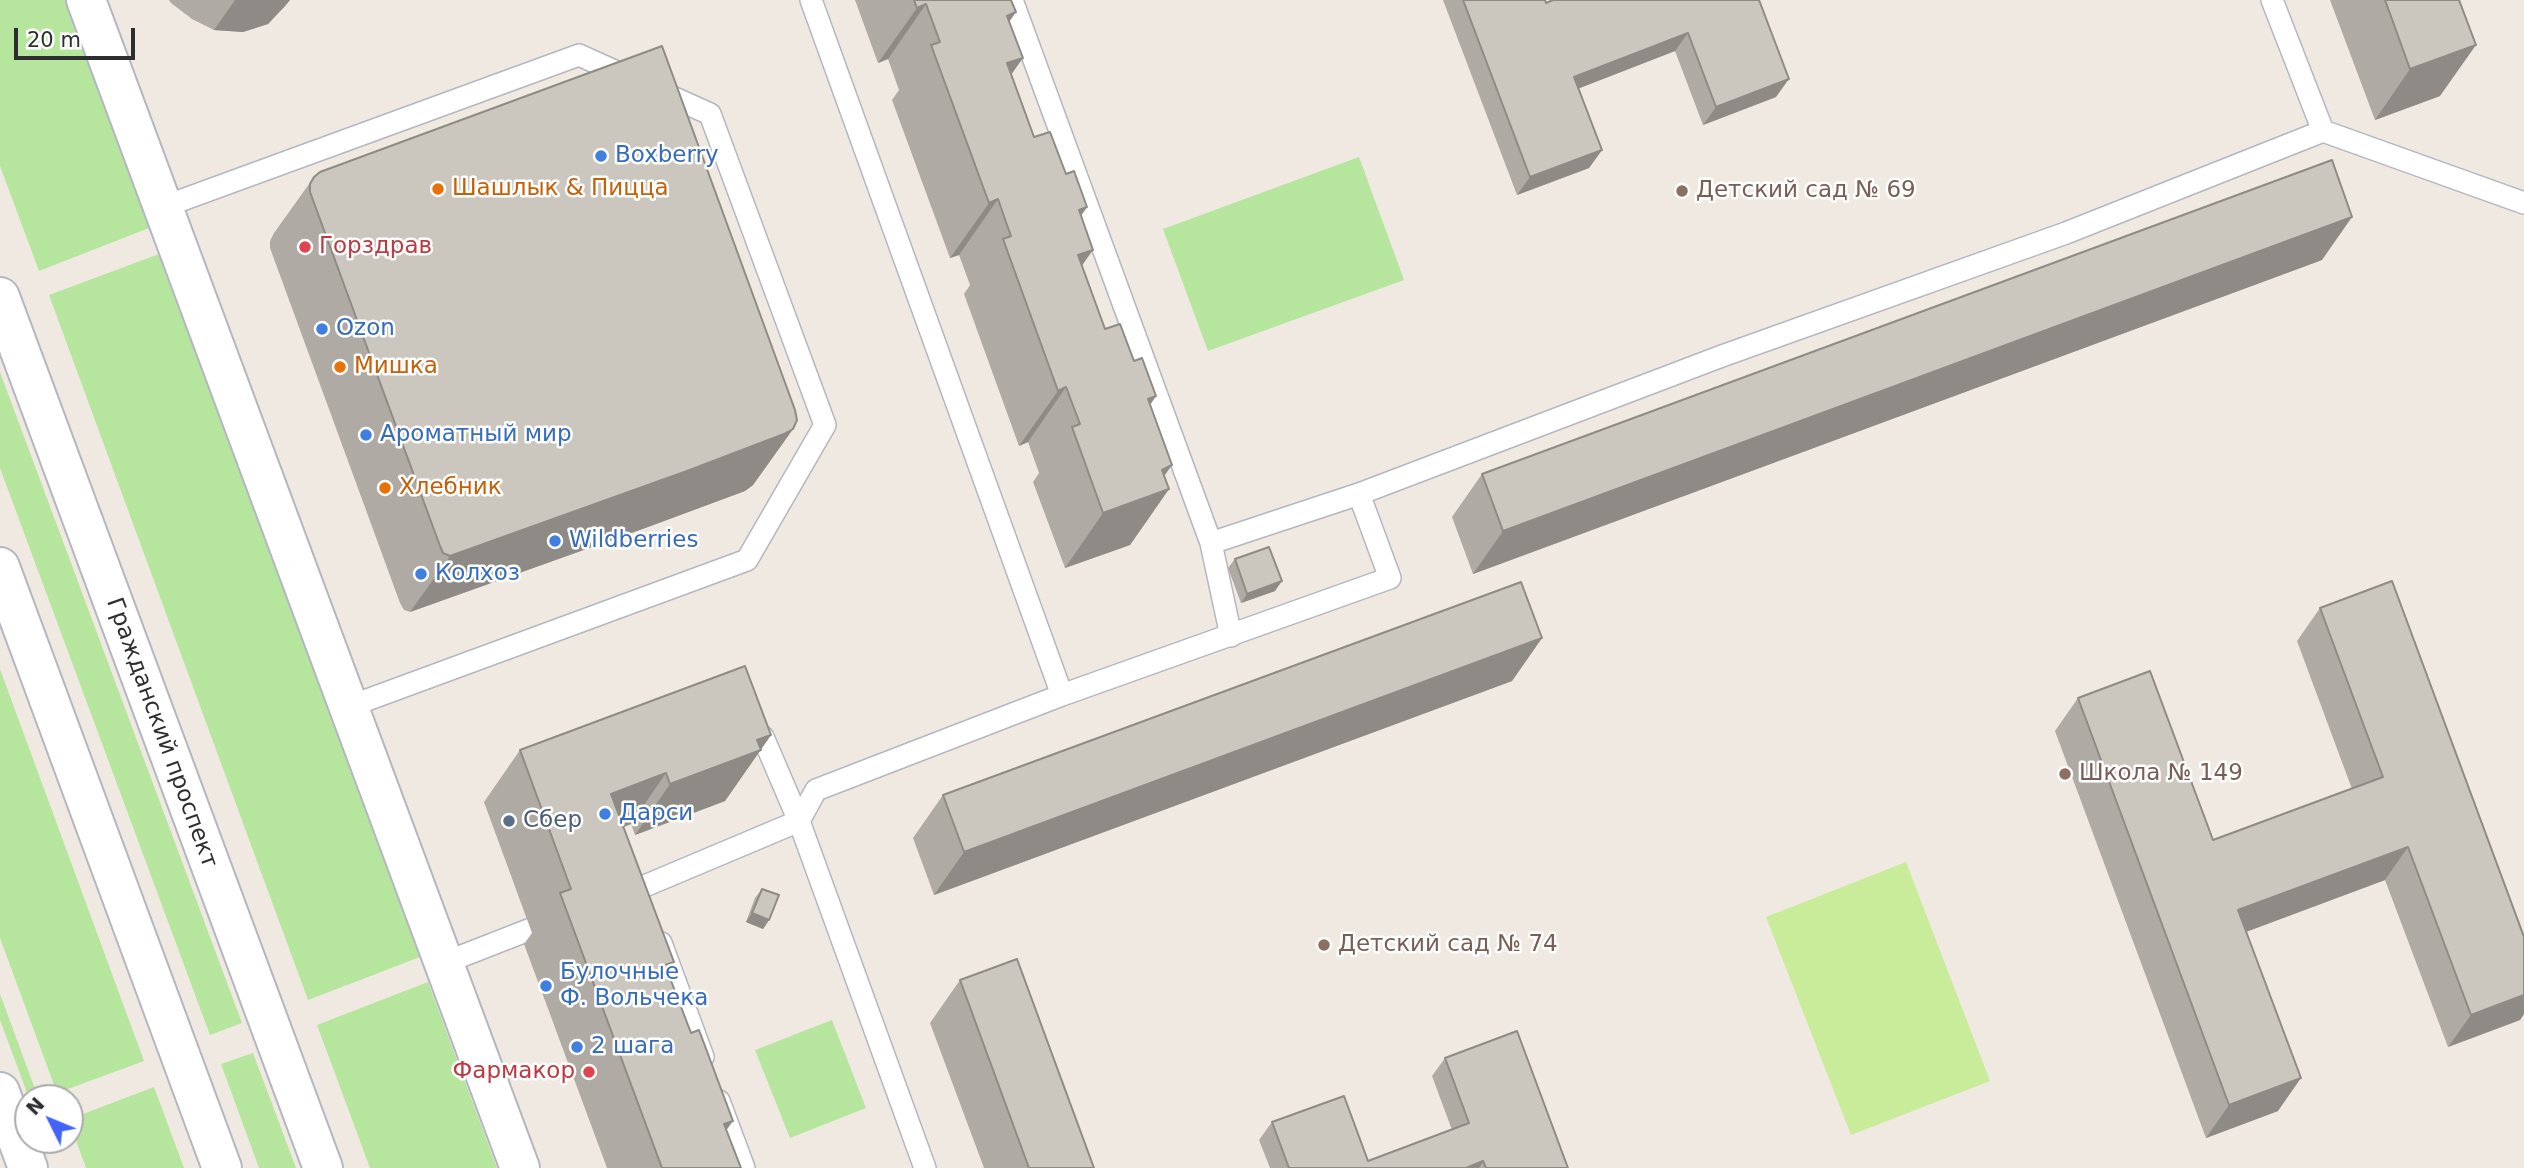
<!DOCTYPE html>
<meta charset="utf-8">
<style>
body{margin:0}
#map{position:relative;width:2524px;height:1168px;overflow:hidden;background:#efe9e1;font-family:"DejaVu Sans",sans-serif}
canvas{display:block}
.north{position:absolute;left:14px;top:1084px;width:70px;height:70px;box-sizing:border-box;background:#fff;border:2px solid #ababab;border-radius:50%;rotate:313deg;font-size:19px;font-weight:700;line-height:28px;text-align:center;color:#2e2e2e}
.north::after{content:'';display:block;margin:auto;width:24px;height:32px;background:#4264fb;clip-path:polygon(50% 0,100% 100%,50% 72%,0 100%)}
.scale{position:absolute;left:14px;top:28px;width:121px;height:32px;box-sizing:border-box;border:4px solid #2e2e2e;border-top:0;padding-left:9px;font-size:21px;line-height:24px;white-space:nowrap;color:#2e2e2e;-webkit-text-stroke:5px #fff;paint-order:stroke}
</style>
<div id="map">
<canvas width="2524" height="1168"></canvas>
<div class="north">N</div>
<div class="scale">20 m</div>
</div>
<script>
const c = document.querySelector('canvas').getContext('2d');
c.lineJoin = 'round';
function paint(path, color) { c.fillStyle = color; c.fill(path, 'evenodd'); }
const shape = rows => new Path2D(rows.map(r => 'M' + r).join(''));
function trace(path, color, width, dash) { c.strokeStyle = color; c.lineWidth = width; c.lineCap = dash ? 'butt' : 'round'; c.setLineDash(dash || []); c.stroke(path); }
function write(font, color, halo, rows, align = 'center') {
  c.font = font + ' "DejaVu Sans",sans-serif'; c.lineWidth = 5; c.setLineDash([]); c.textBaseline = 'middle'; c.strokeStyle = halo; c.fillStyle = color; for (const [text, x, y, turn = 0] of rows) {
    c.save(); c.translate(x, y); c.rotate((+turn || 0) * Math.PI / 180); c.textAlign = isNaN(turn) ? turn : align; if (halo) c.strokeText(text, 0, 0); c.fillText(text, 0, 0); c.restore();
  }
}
paint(shape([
 [0,0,65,0,149,228,39,271,0,166],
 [1359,157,1404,280,1208,351,1163,229],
 [159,254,420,957,308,1000,49,295],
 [0,372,242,1023,210,1035,0,468],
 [0,669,144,1061,57,1093,0,938],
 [428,982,497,1168,370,1168,317,1025],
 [0,994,38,1097,36,1098,29,1098,0,1020],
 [832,1020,866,1108,790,1138,755,1050],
 [253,1053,296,1168,259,1168,221,1064],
 [154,1087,184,1168,86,1168,70,1124,70,1119]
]), '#b6e59e');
paint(shape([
 [1906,862,1990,1081,1851,1135,1766,917]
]), '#c9ec9a');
const lane = shape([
 [811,0,1062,695],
 [1012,0,1211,543,1231,636],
 [2272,0,2323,131],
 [163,207,579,55,710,114,825,425,747,560,348,707],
 [1211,543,1359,494],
 [763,737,799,821,925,1168],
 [621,896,799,821,816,790,1062,695,1390,578,1359,494,1722,356,2066,233,2323,131,2524,203],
 [661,943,703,1057],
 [444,963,531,929],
 [719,1101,744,1168]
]);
const street = shape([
 [86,0,520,1168],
 [0,1092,28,1168]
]);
const secondary = shape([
 [0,297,323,1168],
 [0,567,222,1168]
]);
trace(lane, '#b4b7c1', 24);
trace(street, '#b4b7c1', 42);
trace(secondary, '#b4b7c1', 42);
trace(lane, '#fff', 21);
trace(street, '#fff', 38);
trace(secondary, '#fff', 38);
paint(shape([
 [169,0,290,0,285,6,268,24,243,32,214,30,192,19,171,3],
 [855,0,1011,0,1016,12,1009,21,1011,75,1034,137,1066,174,1087,207,1081,216,1082,265,1105,329,1134,361,1156,396,1150,405,1164,477,1169,489,1130,545,1065,568,1033,482,1039,473,1028,442,1019,446,964,294,970,285,959,255,950,258,892,100,899,90,888,59,878,63],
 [1443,0,1545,0,1546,3,1759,0,1776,97,1703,125,1675,51,1579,88,1602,150,1589,168,1517,195],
 [2330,0,2459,0,2440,96,2375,120],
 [314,177,793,429,753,485,745,491,648,527,410,612,404,610,400,603,270,248,270,241,274,233],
 [2322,260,1473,574,1452,517,1482,474],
 [1235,559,1275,591,1241,603,1228,568],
 [2320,608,2524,937,2524,1014,2520,1020,2448,1047,2385,880,2246,932,2278,1111,2206,1138,2055,731,2078,698,2213,840,2352,789,2297,641],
 [1542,638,1512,681,934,895,913,838,943,795],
 [771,735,725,801,635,835,631,824,624,827,674,962,668,971,691,1033,733,1121,726,1129,741,1168,607,1168,524,944,532,933,484,802,520,750],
 [762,889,769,920,763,929,746,922,755,898],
 [960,980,1094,1168,984,1168,930,1023],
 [1445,1058,1568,1168,1270,1168,1259,1140,1272,1122,1368,1161,1452,1130,1432,1076]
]), '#afaba4');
paint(shape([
 [235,0,290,0,285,6,268,24,243,32,214,30],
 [926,4,888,59,878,63,917,8],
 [1016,12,977,68,1007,16],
 [1688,33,1675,51,1562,95,1574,77],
 [2476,45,2440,96,2375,120,2410,69],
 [1023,58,984,113,1007,63],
 [1789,79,1776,97,1703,125,1716,107],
 [1602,150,1589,168,1517,195,1530,177],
 [998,199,959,255,950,258,989,203],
 [1087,207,1048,262,1079,210],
 [2352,217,2322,260,1473,574,1503,531],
 [1093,250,1054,305,1078,255],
 [1066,387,1028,442,1019,446,1058,391],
 [1156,396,1118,451,1148,399],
 [793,429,753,485,745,491,648,527,410,612,450,556],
 [1172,465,1150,496,1169,489,1130,545,1065,568,1103,513,1162,470],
 [1282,581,1275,591,1241,603,1247,594],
 [1542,638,1512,681,934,895,964,852],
 [771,735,725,801,635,835,670,784,757,740],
 [666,773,631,824,576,845,611,794],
 [2408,847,2385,880,2216,943,2238,910],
 [752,913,769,920,763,929,746,922],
 [674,962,638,1013,665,965],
 [2524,995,2524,1014,2520,1020,2448,1047,2471,1015],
 [2301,1078,2278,1111,2206,1138,2229,1105],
 [733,1121,699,1168,724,1124],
 [1483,1161,1479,1168,1466,1168]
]), '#8e8b86');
const building = shape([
 [914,0,1011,0,1016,12,1007,16,1023,58,1007,63,1034,137,1050,132,1066,174,1074,171,1087,207,1079,210,1093,250,1078,255,1105,329,1120,324,1134,361,1142,358,1156,396,1148,399,1172,465,1162,470,1169,489,1103,513,1072,427,1080,424,1066,387,1058,391,1003,239,1011,236,1007,225,998,199,989,203,931,45,940,42,926,4,917,8,914,0],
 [1463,0,1545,0,1546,3,1553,0,1759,0,1789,79,1716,107,1688,33,1574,77,1602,150,1530,177,1463,0],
 [2385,0,2459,0,2476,45,2410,69,2385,0],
 [662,46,795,410,797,420,793,429,784,434,687,471,450,556,443,553,440,546,310,192,310,184,314,177,320,172,662,46],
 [2332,160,2352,217,1503,531,1482,474,2332,160],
 [1269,547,1282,581,1247,594,1235,559,1269,547],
 [2392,581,2524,937,2524,995,2471,1015,2408,847,2238,910,2301,1078,2229,1105,2078,698,2150,671,2213,840,2383,777,2320,608,2392,581],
 [1521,582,1542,638,964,852,943,795,1521,582],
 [745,666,771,735,757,740,761,750,670,784,666,773,611,794,674,962,665,965,691,1033,699,1030,733,1121,724,1124,741,1168,662,1168,560,893,571,889,520,750,745,666],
 [762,889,779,895,769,920,752,913,762,889],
 [1017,959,1094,1168,1029,1168,960,980,1017,959],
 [1517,1031,1568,1168,1486,1168,1483,1161,1466,1168,1289,1168,1272,1122,1344,1096,1368,1161,1469,1123,1445,1058,1517,1031]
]);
paint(building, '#cbc7bf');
trace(building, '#8e8b86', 2);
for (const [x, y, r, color] of [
 [601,156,7,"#3f7fe0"],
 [438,189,7,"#e8710a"],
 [1682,191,7,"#8d6e63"],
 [305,247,7,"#e0444e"],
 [322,329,7,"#3f7fe0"],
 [340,367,7,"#e8710a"],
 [366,435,7,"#3f7fe0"],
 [385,488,7,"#e8710a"],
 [555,541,7,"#3f7fe0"],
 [421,574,7,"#3f7fe0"],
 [2065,774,7,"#8d6e63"],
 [605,814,7,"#3f7fe0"],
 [509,821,7,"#5c6f8a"],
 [1324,945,7,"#8d6e63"],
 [546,986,7,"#3f7fe0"],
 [577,1047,7,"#3f7fe0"],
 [589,1072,7,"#e0444e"]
]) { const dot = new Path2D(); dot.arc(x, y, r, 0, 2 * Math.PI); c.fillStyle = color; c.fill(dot); trace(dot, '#fff', 2.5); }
write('23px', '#366cbe', '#fff', [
 ["Boxberry",615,156],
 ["Ozon",336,329],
 ["Ароматный мир",380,435],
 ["Wildberries",569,541],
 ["Колхоз",435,574],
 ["Дарси",619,814],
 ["Булочные",560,973],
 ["Ф. Вольчека",560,999],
 ["2 шага",591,1047]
], 'left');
write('23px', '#c56008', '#fff', [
 ["Шашлык & Пицца",452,189],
 ["Мишка",354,367],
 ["Хлебник",399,488]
], 'left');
write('23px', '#785e54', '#fff', [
 ["Детский сад № 69",1696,191],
 ["Школа № 149",2079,774],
 ["Детский сад № 74",1338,945]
], 'left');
write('23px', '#be3a42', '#fff', [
 ["Горздрав",319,247],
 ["Фармакор",575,1072,"right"]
], 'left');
write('23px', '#2e2e2e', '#fff', [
 ["Гражданский проспект",161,733,70]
]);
write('23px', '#4e5e75', '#fff', [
 ["Сбер",523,821]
], 'left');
</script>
